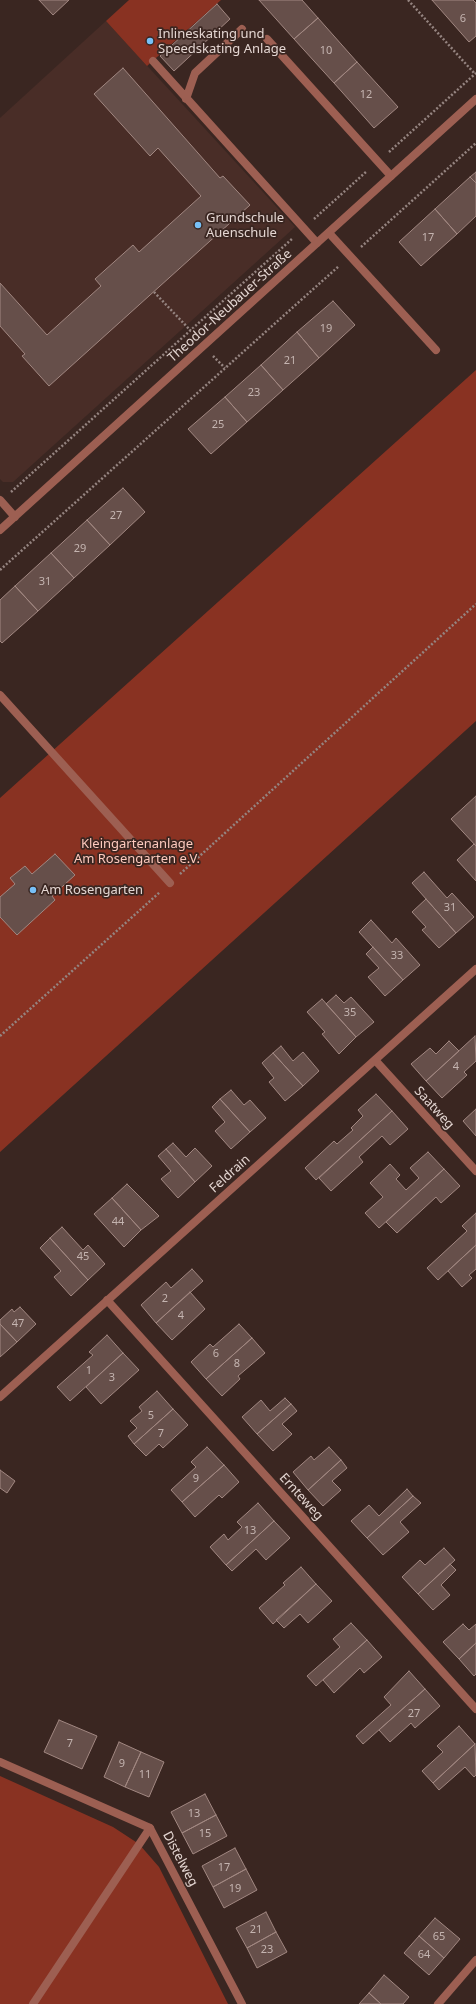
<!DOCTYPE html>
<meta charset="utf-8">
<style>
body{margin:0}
canvas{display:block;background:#3a2621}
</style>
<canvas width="476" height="2004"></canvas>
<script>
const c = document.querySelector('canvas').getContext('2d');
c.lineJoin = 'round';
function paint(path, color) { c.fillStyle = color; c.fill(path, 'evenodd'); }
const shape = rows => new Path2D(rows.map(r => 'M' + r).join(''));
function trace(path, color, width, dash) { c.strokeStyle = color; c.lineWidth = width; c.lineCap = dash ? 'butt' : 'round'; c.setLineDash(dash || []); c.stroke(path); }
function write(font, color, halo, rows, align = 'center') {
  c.font = font + ' "Noto Sans",sans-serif'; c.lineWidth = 3.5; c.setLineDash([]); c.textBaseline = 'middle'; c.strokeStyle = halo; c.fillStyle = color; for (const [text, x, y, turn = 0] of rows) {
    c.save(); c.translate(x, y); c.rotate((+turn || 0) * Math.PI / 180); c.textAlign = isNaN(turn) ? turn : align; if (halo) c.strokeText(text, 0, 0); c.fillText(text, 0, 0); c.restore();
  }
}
paint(shape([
 [106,21,295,227,13,482,3,482,0,479,0,118]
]), '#492d27');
paint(shape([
 [129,0,221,0,147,66,106,21],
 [476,370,476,721,0,1152,0,798],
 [0,1776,113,1827,139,1844,159,1867,228,2004,0,2004]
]), '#893222');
const building = shape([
 [39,0,69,0,53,15,39,0],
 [259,0,302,0,318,18,294,39,259,0],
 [432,0,473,0,476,3,476,36,469,42,432,0],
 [217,4,230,19,174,71,160,56,217,4],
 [318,18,357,62,334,83,294,39,318,18],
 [357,62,398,107,374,128,334,83,357,62],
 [123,68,220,178,223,176,250,205,49,386,22,356,25,354,0,326,0,283,47,335,101,286,95,279,133,245,139,252,201,196,158,148,150,156,94,94,123,68],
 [476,172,476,183,470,177,476,172],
 [470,177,476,183,476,216,457,234,435,209,470,177],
 [435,209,457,234,421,266,399,242,435,209],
 [333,301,355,325,319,358,297,332,333,301],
 [297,332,319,358,283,390,261,365,297,332],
 [261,365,283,390,247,422,225,397,261,365],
 [225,397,247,422,211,454,188,429,225,397],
 [123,488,145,512,110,545,87,520,123,488],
 [87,520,110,545,74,578,51,553,87,520],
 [51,553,74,578,38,611,15,586,51,553],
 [15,586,38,611,2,643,0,641,0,600,15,586],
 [476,796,476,846,451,819,476,796],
 [474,844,476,846,476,881,457,860,474,844],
 [55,854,75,875,52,896,55,900,17,935,0,917,0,897,15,884,10,878,25,866,32,874,55,854],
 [424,872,447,898,452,893,474,917,456,933,412,883,424,872],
 [426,899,456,933,439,948,422,930,426,927,412,912,426,899],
 [371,920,392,943,396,938,420,965,403,980,359,932,371,920],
 [373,947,403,980,385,996,368,977,379,968,366,954,373,947],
 [336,995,344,1003,351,997,374,1022,356,1037,326,1004,336,995],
 [322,999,356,1037,339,1054,322,1034,325,1032,307,1012,322,999],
 [475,1036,476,1061,464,1072,467,1075,442,1098,426,1081,475,1036],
 [449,1041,459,1051,426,1081,411,1064,430,1048,436,1054,449,1041],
 [281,1046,293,1061,303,1052,319,1071,303,1086,273,1053,281,1046],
 [273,1053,303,1086,285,1101,269,1082,274,1078,262,1063,273,1053],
 [231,1090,244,1105,250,1100,266,1118,250,1132,220,1099,231,1090],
 [376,1094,392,1111,316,1180,305,1168,334,1141,337,1144,353,1130,351,1128,363,1116,358,1110,376,1094],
 [220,1099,250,1132,231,1149,215,1131,225,1122,212,1107,220,1099],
 [476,1109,476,1136,463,1121,476,1109],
 [392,1111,408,1129,390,1145,382,1136,359,1157,363,1162,331,1191,319,1178,392,1111],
 [173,1143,186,1157,195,1148,212,1166,195,1182,166,1149,173,1143],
 [166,1149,195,1182,178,1198,161,1179,171,1171,158,1156,166,1149],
 [428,1152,444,1169,379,1228,365,1213,383,1197,370,1183,390,1164,400,1175,396,1179,406,1190,419,1178,410,1168,428,1152],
 [444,1169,460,1186,441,1203,436,1197,397,1233,386,1222,444,1169],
 [127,1184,159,1216,141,1230,112,1198,127,1184],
 [112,1198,141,1230,124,1247,94,1214,112,1198],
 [476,1213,476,1245,438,1280,427,1268,467,1231,462,1226,476,1213],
 [62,1227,83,1250,88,1245,105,1264,88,1280,50,1238,62,1227],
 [50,1238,88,1280,71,1296,54,1277,61,1271,40,1248,50,1238],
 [476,1245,476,1269,469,1275,472,1278,462,1287,448,1271,476,1245],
 [192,1269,203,1281,156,1323,141,1305,166,1282,171,1288,192,1269],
 [190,1292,205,1309,172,1340,156,1323,190,1292],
 [20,1307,36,1324,17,1342,0,1324,0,1320,12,1309,14,1312,20,1307],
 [0,1324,17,1342,0,1357,0,1324],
 [239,1324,252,1338,206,1379,191,1362,210,1344,213,1347,239,1324],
 [107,1335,123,1353,70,1401,57,1387,93,1355,89,1352,107,1335],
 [252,1338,265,1353,238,1376,240,1379,222,1396,206,1379,252,1338],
 [123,1353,139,1370,101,1404,86,1387,123,1353],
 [157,1391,173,1409,134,1444,128,1436,137,1428,130,1421,142,1411,139,1407,157,1391],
 [285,1398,291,1404,257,1434,242,1417,261,1400,270,1411,285,1398],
 [291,1404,297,1411,282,1424,292,1434,273,1451,257,1434,291,1404],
 [173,1409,188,1425,163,1448,159,1444,146,1456,134,1444,173,1409],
 [207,1447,224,1465,182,1502,171,1490,196,1467,191,1462,207,1447],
 [329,1447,341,1460,308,1490,293,1472,311,1456,314,1460,329,1447],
 [341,1460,347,1468,332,1481,341,1490,323,1506,308,1490,341,1460],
 [224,1465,239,1482,222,1498,219,1495,195,1517,182,1502,224,1465],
 [0,1470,15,1481,7,1493,0,1488,0,1470],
 [407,1489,413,1496,367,1538,351,1521,369,1505,379,1516,407,1489],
 [413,1496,421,1503,400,1522,409,1532,383,1555,367,1538,413,1496],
 [258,1503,274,1521,226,1565,210,1547,224,1534,228,1540,242,1527,237,1522,258,1503],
 [274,1521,290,1538,266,1560,256,1549,232,1571,226,1565,274,1521],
 [444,1548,455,1560,418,1594,402,1577,420,1560,425,1565,444,1548],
 [450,1564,456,1570,441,1585,450,1595,433,1610,418,1594,450,1564],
 [301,1567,316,1584,273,1624,259,1608,285,1585,283,1583,301,1567],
 [316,1584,332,1601,308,1623,300,1614,284,1628,276,1620,316,1584],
 [351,1623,367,1640,316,1686,307,1676,340,1647,333,1639,351,1623],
 [463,1624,469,1630,476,1624,476,1643,459,1659,443,1642,463,1624],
 [367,1640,382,1657,364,1673,360,1668,334,1693,323,1680,367,1640],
 [476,1643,476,1674,474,1676,459,1659,476,1643],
 [409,1671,425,1689,363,1744,356,1736,391,1705,384,1697,409,1671],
 [425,1689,440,1706,415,1728,411,1723,390,1742,379,1730,425,1689],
 [59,1720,97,1736,82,1769,44,1752,59,1720],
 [459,1726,475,1744,433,1783,422,1771,443,1752,437,1746,459,1726],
 [119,1742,141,1752,125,1787,104,1777,119,1742],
 [475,1744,476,1775,474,1777,465,1767,439,1790,433,1783,475,1744],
 [141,1752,164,1762,149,1797,125,1787,141,1752],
 [205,1794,216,1815,182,1833,171,1812,205,1794],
 [216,1815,227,1836,193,1854,182,1833,216,1815],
 [235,1848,246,1869,213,1887,202,1866,235,1848],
 [246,1869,257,1890,224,1908,213,1887,246,1869],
 [266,1912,276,1932,247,1948,236,1928,266,1912],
 [435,1918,460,1939,444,1958,419,1936,435,1918],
 [276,1932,287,1952,257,1968,247,1948,276,1932],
 [419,1936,444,1958,429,1975,404,1953,419,1936],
 [384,1975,409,1997,403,2004,381,2004,369,1993,384,1975],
 [369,1993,381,2004,359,2004,369,1993]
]);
paint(building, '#664f4a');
trace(building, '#a18781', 1);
trace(shape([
 [408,0,475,74],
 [389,152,476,73],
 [314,219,367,171],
 [361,247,476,143],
 [154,292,191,331],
 [213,356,225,368],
 [11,492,293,238],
 [0,570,339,266],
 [180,874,476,604],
 [0,1036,160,892]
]), '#958480', 2.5, [2, 2]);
trace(shape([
 [267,39,391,176],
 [153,61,317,243],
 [186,99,195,73,242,29],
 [329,233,436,350],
 [0,695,170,883],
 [33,2004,150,1828]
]), '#9d5f52', 8);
trace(shape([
 [0,500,15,517],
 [0,530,476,99],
 [375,1060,476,1171],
 [107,1300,476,1709],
 [0,1397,476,969],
 [0,1762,150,1828,242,2004],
 [438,2004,476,1960]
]), '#9d5f52', 8);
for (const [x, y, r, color] of [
 [150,41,4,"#77c0f7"],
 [198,225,4,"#77c0f7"],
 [33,890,4,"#77c0f7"]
]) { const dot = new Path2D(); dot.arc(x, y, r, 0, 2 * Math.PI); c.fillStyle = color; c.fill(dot); trace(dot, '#3a2621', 1.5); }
write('11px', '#c4b4b0', null, [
 ["6",463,19],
 ["10",326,51],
 ["12",366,95],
 ["17",428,238],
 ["19",326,329],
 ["21",290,361],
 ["23",254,393],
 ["25",218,425],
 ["27",116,516],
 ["29",80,549],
 ["31",45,582],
 ["31",450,908],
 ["33",397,956],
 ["35",350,1013],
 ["4",456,1067],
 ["44",118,1222],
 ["45",83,1257],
 ["2",165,1299],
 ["4",181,1316],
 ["47",18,1324],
 ["6",216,1354],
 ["8",237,1364],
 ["1",89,1371],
 ["3",112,1378],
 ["5",151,1416],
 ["7",161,1434],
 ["9",196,1479],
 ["13",250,1531],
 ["27",414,1714],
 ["7",70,1744],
 ["9",122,1764],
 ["11",145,1775],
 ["13",194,1814],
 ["15",205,1834],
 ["17",224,1868],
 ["19",235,1889],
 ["21",256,1930],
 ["65",439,1937],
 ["23",267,1950],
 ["64",424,1955]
]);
write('13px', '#e4d6d2', '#3a2621', [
 ["Inlineskating und",158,34],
 ["Speedskating Anlage",158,49],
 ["Grundschule",206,218],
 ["Auenschule",206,233],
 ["Am Rosengarten",41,890]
], 'left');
write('13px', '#e4d6d2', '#3a2621', [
 ["Theodor-Neubauer-Straße",230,306,-42],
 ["Saatweg",434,1108,48],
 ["Feldrain",230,1174,-42],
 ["Ernteweg",301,1497,48],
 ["Distelweg",180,1859,62]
]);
write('13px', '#fecabe', '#3a2621', [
 ["Kleingartenanlage",137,844],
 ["Am Rosengarten e.V.",137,859]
]);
</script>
